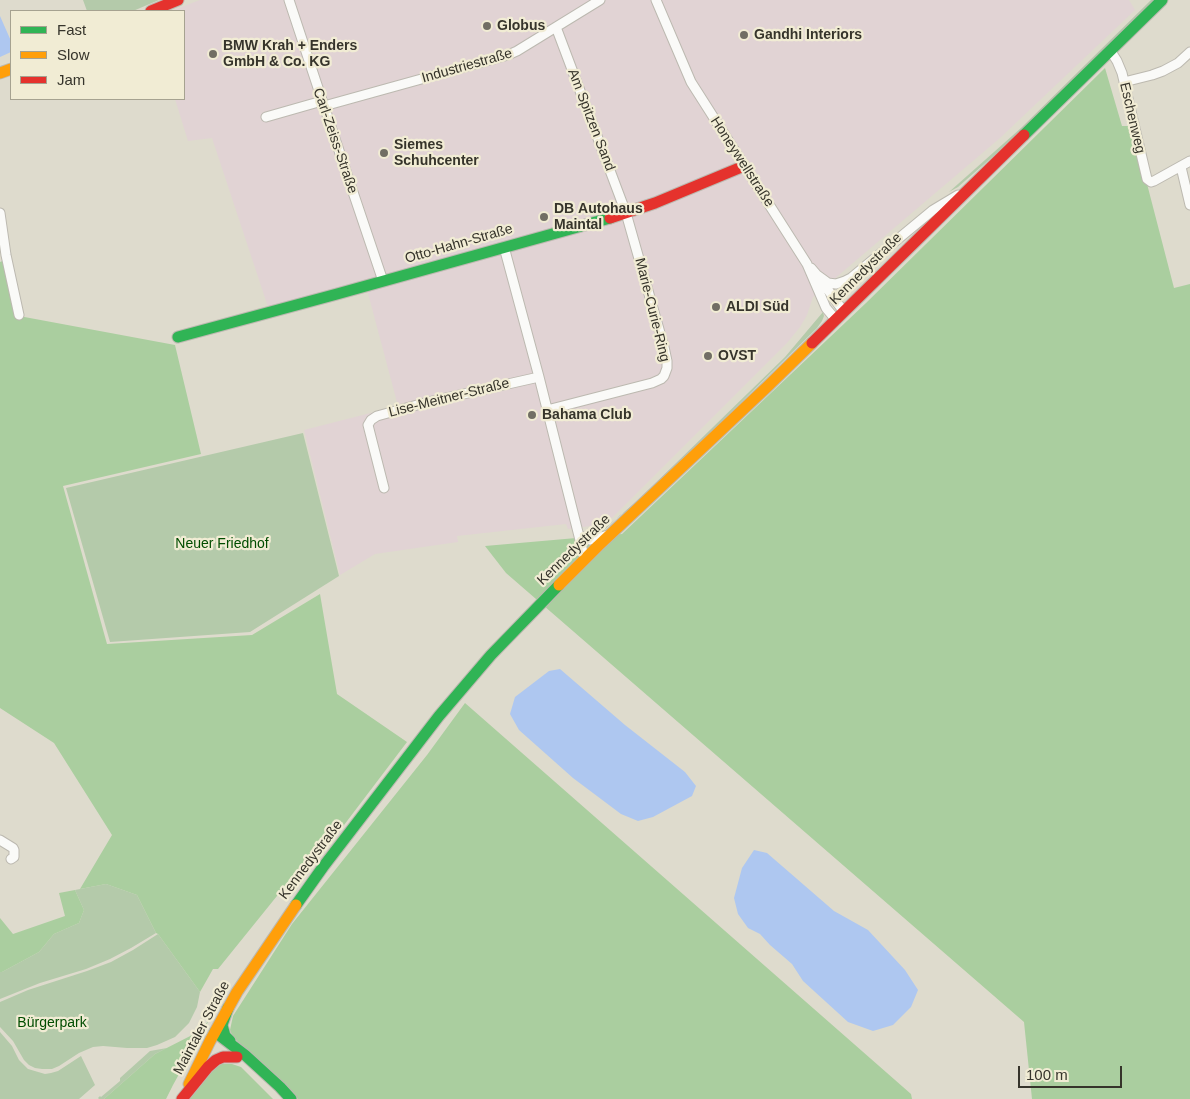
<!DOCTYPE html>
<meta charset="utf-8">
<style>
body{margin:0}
#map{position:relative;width:1190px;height:1099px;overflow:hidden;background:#dedbcd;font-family:Helvetica,sans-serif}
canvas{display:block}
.legend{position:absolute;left:10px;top:10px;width:175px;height:90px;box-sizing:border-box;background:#f1ecd4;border:1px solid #a6a290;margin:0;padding:6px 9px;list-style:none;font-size:15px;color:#36342b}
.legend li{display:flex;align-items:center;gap:10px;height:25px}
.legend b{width:25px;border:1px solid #a6a290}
.scale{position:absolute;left:1018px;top:1066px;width:104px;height:22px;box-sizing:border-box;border:2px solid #36342b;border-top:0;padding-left:6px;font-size:15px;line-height:18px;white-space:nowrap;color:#36342b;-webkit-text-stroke:4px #f1ecd4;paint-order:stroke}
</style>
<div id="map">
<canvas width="1190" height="1099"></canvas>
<ul class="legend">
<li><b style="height:6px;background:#30b455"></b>Fast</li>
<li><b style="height:6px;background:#ff9f0a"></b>Slow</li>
<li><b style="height:6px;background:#e5322d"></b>Jam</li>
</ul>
<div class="scale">100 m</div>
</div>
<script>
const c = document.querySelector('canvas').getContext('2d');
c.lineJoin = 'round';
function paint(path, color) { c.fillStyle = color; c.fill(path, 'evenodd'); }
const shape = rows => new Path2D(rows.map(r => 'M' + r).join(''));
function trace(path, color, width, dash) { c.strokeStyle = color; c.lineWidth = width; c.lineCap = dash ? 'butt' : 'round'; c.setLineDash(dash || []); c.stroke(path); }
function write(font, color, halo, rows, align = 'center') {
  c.font = font + ' Helvetica,sans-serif'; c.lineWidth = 4.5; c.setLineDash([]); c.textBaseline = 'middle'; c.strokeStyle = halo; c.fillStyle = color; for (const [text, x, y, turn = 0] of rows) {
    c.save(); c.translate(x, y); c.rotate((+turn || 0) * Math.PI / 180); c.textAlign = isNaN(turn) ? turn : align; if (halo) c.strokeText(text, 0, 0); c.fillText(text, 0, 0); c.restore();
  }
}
paint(shape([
 [200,0,1129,0,1135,10,1000,138,813,297,807,315,800,327,787,343,606,524,568,529,566,524,457,536,458,542,375,554,340,575,304,430,398,406,365,282,269,310,212,138,188,141,175,99,184,99,184,11,171,11]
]), '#e1d3d4');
paint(shape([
 [83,0,159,0,133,11,87,11],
 [1151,0,1156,0,1005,146,958,187,949,192,1021,128],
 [823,312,824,316,822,321,817,328,636,505,620,515,601,533,592,536,594,533,605,528,636,502,785,357],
 [303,433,339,576,250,632,110,642,66,488],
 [106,884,137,895,156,933,131,948,110,959,86,969,40,983,0,999,0,972,2,972,39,952,54,934,79,923,84,910,75,890],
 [158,934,200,992,197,1007,189,1023,175,1037,157,1045,147,1048,127,1048,103,1046,93,1047,79,1053,59,1066,52,1069,42,1069,35,1068,29,1065,24,1060,13,1041,0,1027,0,1002,28,990,87,971,111,962,133,950],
 [0,1032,12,1046,19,1060,28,1069,45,1074,51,1073,58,1071,81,1056,95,1085,79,1099,0,1099],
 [167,1048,155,1054,104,1099,99,1099,98,1098,100,1096,101,1097,120,1081,120,1078,150,1051]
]), '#b4caaa');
paint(shape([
 [1105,68,1122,126,1132,126,1174,288,1190,284,1190,1099,1032,1099,1024,1022,506,573,485,546,622,534,866,303],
 [7,259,19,316,175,345,201,454,63,486,107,644,252,635,320,594,337,694,407,742,341,829,327,834,218,969,213,969,200,992,158,934,156,933,137,895,106,884,80,889,112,835,54,743,0,708,0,262],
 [465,703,911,1094,912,1099,298,1099,233,1037,230,1030,233,1016,292,924,427,755],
 [75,890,84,910,79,923,54,934,39,952,2,972,0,972,0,918,13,934,65,916,59,893],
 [209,1020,173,1085,166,1099,104,1099,155,1054,200,1031],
 [222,1064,232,1064,241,1067,273,1099,189,1099,212,1069]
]), '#aace9f');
paint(shape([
 [0,16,11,41,11,52,0,57],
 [560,669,625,725,685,772,696,786,692,796,653,817,638,821,621,814,573,778,519,730,510,714,515,697,549,671],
 [754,850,767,853,834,911,868,930,905,970,918,990,911,1007,893,1025,873,1031,848,1022,803,981,792,964,770,945,760,934,748,928,738,914,734,898,742,868]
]), '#aec7f0');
const street = shape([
 [289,0,324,106,383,281],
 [656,0,691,82,807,264,826,308,836,320],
 [1110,50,1117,61,1122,73,1147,179,1151,182,1154,181,1190,161],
 [1124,82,1152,75,1163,71,1178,63,1190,52],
 [324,106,508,55,517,51,600,0],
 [266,117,322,101],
 [1181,167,1190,205],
 [0,213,6,255,19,315],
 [504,247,539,377,585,560],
 [811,268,817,275,828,283,836,284,845,281,851,278,933,210,958,195],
 [820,279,844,312],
 [547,410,652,383,661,379,664,376,667,368,667,361,664,347,626,213,556,27],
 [384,488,368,425,371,420,377,416,428,402,539,377],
 [579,535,584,538,590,540,608,535],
 [0,840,13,848,14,850,14,857,11,859]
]);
const fast = shape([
 [1024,135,1162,0],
 [178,337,337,294,610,218],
 [296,905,323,867,439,716,491,655,559,585],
 [228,1008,222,1025,225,1036,230,1041],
 [215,1032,245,1055,280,1087,291,1099]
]);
const slow = shape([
 [0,73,11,69],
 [559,585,598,546,768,386,812,343],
 [189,1084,210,1041,237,992,296,905]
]);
const jam = shape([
 [151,11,178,0],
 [610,218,655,203,744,166],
 [812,343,1024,135],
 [182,1099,208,1067,216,1060,223,1057,237,1057]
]);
trace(street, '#bcb9b0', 11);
trace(fast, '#bcb9b0', 13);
trace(slow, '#bcb9b0', 13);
trace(jam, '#bcb9b0', 13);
trace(street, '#fafaf8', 9);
trace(fast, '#30b455', 11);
trace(slow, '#ff9f0a', 11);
trace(jam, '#e5322d', 11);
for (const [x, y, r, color] of [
 [487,26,5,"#716e64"],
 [744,35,5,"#716e64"],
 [213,54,5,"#716e64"],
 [384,153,5,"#716e64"],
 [544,217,5,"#716e64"],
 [716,307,5,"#716e64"],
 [708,356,5,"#716e64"],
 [532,415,5,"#716e64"]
]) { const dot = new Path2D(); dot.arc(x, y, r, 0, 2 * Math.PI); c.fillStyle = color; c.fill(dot); trace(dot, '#f1ecd4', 2); }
write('bold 14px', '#36342b', '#f1ecd4', [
 ["Globus",497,26],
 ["Gandhi Interiors",754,35],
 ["BMW Krah + Enders",223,46],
 ["GmbH & Co. KG",223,62],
 ["Siemes",394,145],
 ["Schuhcenter",394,161],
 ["DB Autohaus",554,209],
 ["Maintal",554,225],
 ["ALDI Süd",726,307],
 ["OVST",718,356],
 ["Bahama Club",542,415]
], 'left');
write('14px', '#36342b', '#f1ecd4', [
 ["Industriestraße",467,66,-16],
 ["Eschenweg",1132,118,77],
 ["Am Spitzen Sand",591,120,69],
 ["Carl-Zeiss-Straße",335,141,71],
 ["Honeywellstraße",742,162,57],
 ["Otto-Hahn-Straße",459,244,-16],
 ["Kennedystraße",866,269,-45],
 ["Marie-Curie-Ring",652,310,76],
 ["Lise-Meitner-Straße",449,398,-14],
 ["Kennedystraße",574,550,-44],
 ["Kennedystraße",311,860,-53],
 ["Maintaler Straße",202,1028,-62]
]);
write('14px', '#014d00', '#f1ecd4', [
 ["Neuer Friedhof",222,544],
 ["Bürgerpark",52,1023]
]);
</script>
